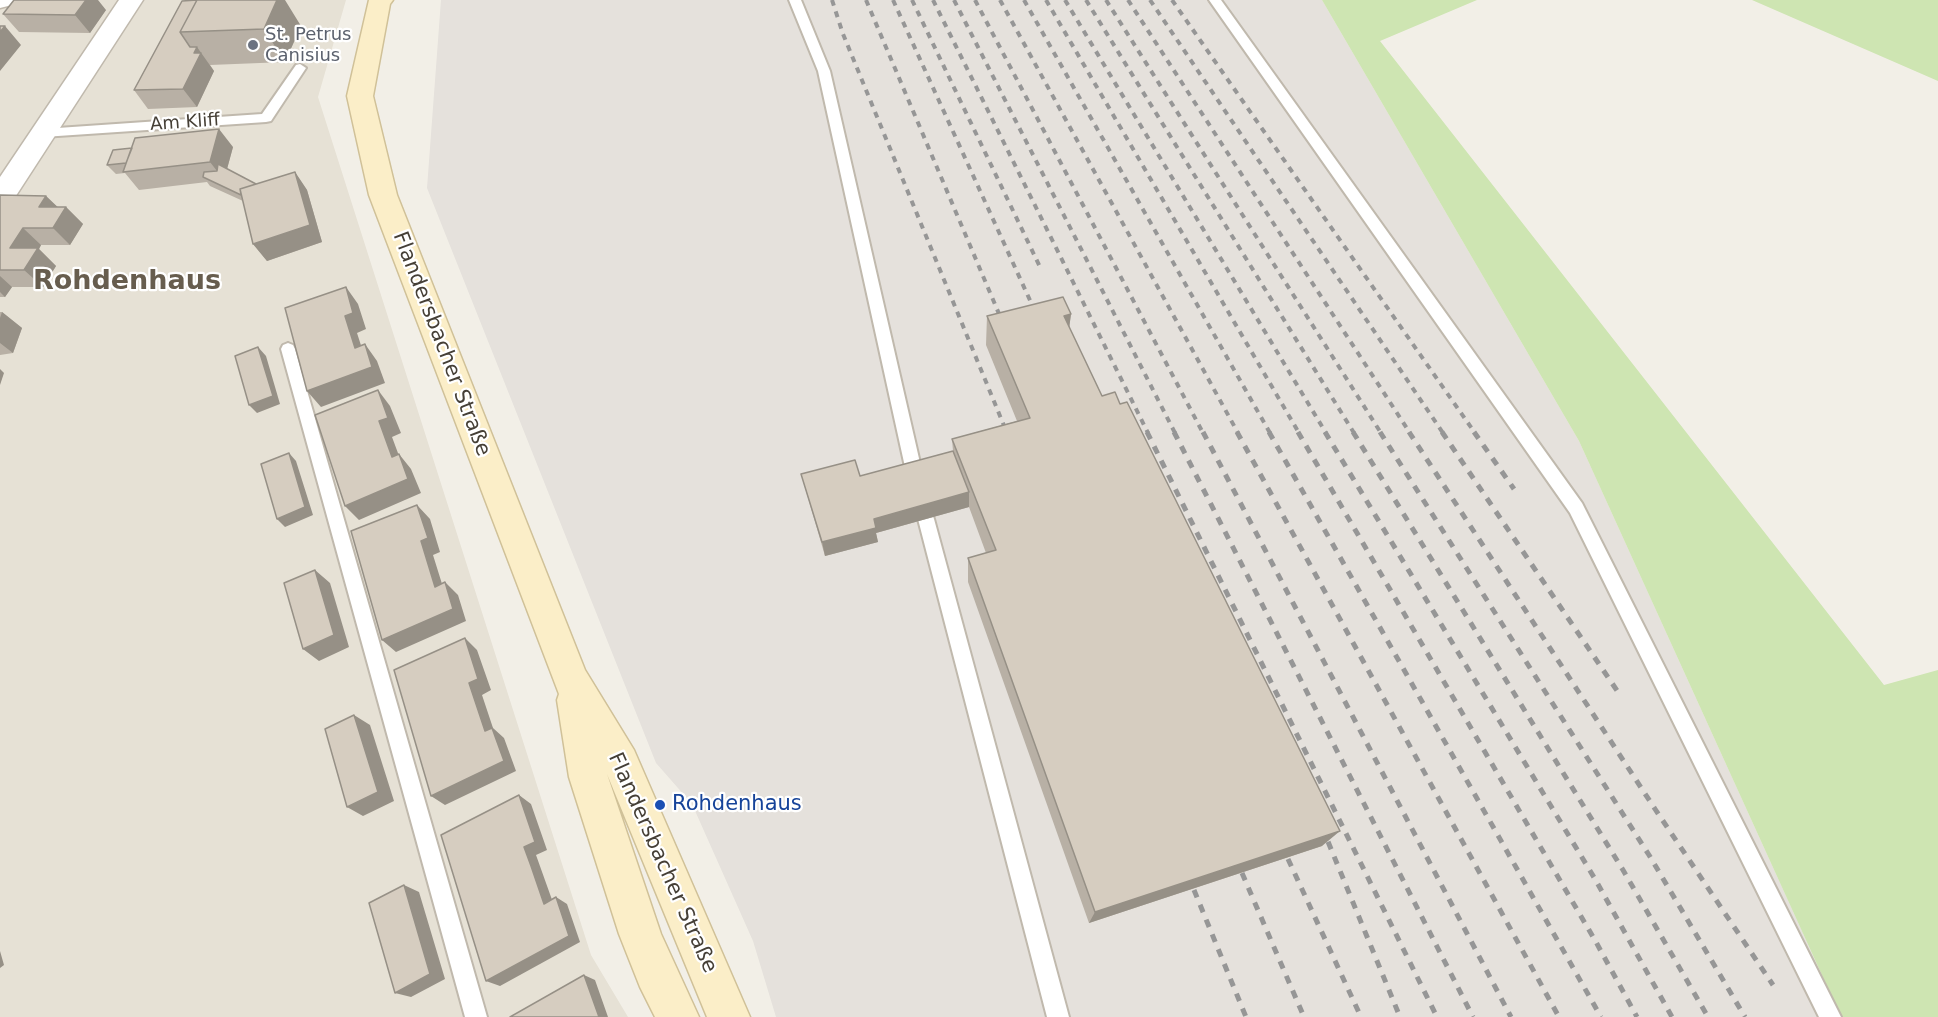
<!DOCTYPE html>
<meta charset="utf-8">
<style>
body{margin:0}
canvas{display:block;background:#f2efe7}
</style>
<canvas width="1938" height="1017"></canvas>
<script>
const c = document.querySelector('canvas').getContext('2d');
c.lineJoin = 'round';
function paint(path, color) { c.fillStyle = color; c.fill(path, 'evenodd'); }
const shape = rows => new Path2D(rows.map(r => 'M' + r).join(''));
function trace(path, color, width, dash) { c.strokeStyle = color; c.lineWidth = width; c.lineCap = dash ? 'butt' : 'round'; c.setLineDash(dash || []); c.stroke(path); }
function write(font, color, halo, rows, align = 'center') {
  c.font = font + ' "DejaVu Sans",sans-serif'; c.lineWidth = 4.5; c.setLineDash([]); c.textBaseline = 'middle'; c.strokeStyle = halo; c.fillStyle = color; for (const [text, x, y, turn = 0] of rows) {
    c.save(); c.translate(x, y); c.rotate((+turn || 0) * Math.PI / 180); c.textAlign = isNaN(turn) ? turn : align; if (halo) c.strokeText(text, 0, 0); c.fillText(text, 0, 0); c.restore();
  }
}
paint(shape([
 [0,0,346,0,318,97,591,955,628,1017,0,1017]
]), '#e6e1d5');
paint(shape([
 [441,0,1322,0,1579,441,1841,1017,776,1017,753,941,692,804,656,763,427,188]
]), '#e5e1dc');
paint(shape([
 [1322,0,1477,0,1380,41,1884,685,1938,670,1938,1017,1841,1017,1579,441],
 [1752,0,1938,0,1938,81]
]), '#cee5b2');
const lane = shape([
 [789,0,801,0,830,71,923,476,921,481,915,483,909,481,907,476,818,71,789,0],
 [1209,0,1221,0,1582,503,1841,1017,1819,1017,1570,513,1209,0],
 [300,64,306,68,271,121,266,122,43,137,37,133,43,129,262,114,296,65,300,64],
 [288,343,293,345,295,349,487,1017,465,1017,281,349,283,345,288,343],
 [926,512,932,514,934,519,1069,1017,1047,1017,918,519,920,514,926,512]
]);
const street = shape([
 [0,0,16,0,12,5,0,8,0,0],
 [119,0,143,0,10,205,0,208,0,177,119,0]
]);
const secondary = shape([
 [369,0,393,0,390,4,373,96,397,195,585,670,634,750,750,1017,707,1017,607,774,661,934,699,1017,655,1017,640,987,619,934,569,777,557,700,559,694,369,195,347,96,369,0]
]);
trace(lane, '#c0b9ad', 4);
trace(street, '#c0b9ad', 3);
trace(secondary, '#d0c198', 3);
paint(lane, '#fff');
paint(street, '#fff');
paint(secondary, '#fbeec8');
trace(shape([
 [832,0,843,34,1007,433],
 [866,0,1005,328],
 [893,0,1039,320],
 [912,0,1040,267],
 [933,0,1148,433],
 [954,0,1175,433],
 [975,0,1203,433],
 [1000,0,1238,433],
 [1024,0,1270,433],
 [1046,0,1299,433],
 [1065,0,1326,433],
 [1086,0,1354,433],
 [1106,0,1381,433],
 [1128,0,1410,433],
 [1150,0,1443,433],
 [1172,0,1475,433]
]), '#969696', 4, [6, 6]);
trace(shape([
 [1006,432,1010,441],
 [1147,432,1437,1017],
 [1174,432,1473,1017],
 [1203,432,1511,1017],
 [1237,432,1559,1017],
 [1269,432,1601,1017],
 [1298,432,1596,942,1637,1017],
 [1325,432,1595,879,1672,1017],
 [1353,432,1623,870,1708,1017],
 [1380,432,1649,855,1745,1017],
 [1409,432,1655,809,1773,985],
 [1442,432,1620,695],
 [1474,432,1514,489],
 [1322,827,1400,1017],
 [1288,859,1361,1017],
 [1242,873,1304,1017],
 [1194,890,1246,1017]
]), '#969696', 5, [8, 8]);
paint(shape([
 [182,1,301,26,285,62,210,65,214,71,197,107,148,109,134,90],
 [106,10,90,33,19,32,3,14],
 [233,147,227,169,256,184,295,172,307,190,322,242,267,261,253,244,243,201,210,186,207,182,139,190,125,173,116,174,107,165],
 [0,195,46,196,57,207,66,207,83,224,70,245,41,245,39,249,56,266,43,287,12,287,5,297,0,297],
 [0,312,2,312,22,328,13,353,0,355],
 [1071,314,1069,328,1322,846,1089,923,968,582,968,558,986,553,969,507,876,533,878,542,825,556,801,474,860,476,953,451,952,439,1017,421,986,345,987,316]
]), '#b8b0a5');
paint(shape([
 [86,0,98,0,106,10,90,33,75,15],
 [277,0,285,0,301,26,285,62,264,29],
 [5,26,21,45,0,71,0,32],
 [197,47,214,71,197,107,183,89,194,53],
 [219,129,233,147,224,180,210,162],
 [295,172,307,190,322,242,267,261,253,244],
 [46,196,63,212,66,207,83,224,70,245,53,228,39,207],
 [23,228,41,245,39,249,56,266,43,287,24,270,10,248],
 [0,276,12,287,5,297,0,292],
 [346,287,358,304,366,329,357,333,367,364,355,348,345,316],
 [2,312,22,328,13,353,0,343,0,318],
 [1071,314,1067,344,1064,316],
 [365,344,377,361,385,383,321,407,307,391],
 [258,347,266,356,280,404,257,413,249,405],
 [0,369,4,373,0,385],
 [378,390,390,406,401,433,392,437,405,472,392,457,379,421],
 [289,453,296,461,313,515,285,527,277,519],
 [399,454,411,469,421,493,359,520,345,506],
 [969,492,969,507,876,533,878,542,825,556,822,542,874,519],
 [417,505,430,519,440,552,433,555,447,600,435,587,421,541],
 [315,570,330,583,349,647,319,661,303,649],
 [445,582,458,595,466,621,396,652,382,640],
 [465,638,477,650,491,690,482,695,493,728,504,738,516,771,445,805,431,796,469,683],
 [354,715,370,725,394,801,363,816,347,807],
 [519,795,531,804,547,850,536,855,556,911,544,904,524,847],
 [1340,831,1322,846,1089,923,1095,912],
 [404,885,419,892,445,979,411,997,395,993],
 [556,897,567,904,580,942,500,986,486,981],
 [0,951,4,965,0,968],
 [584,975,595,980,608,1017,599,1017]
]), '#969086');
const building = shape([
 [14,0,86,0,75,15,3,14,14,0],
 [197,0,277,0,264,29,180,32,197,0],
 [197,0,180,32,190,47,197,47,194,53,201,53,183,89,134,90,182,1,197,0],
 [0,26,5,26,0,32,0,26],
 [219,129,210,162,123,172,135,138,219,129],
 [132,148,126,163,107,165,113,150,132,148],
 [218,164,256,184,240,189,241,195,203,177,204,172,217,171,218,164],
 [295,172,310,225,253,244,240,189,295,172],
 [0,195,46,196,39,207,66,207,53,228,23,228,10,248,38,248,24,270,0,270,0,195],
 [346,287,353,313,345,316,355,348,365,344,372,367,307,391,285,308,346,287],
 [1063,297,1071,314,1064,316,1102,396,1115,392,1120,404,1127,402,1340,831,1095,912,968,558,996,550,952,439,1030,418,987,316,1063,297],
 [258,347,273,396,249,405,235,356,258,347],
 [378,390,388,418,379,421,392,457,399,454,408,479,345,506,315,415,378,390],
 [953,451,969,492,874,519,876,528,822,542,801,474,855,460,860,476,953,451],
 [289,453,305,507,277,519,261,464,289,453],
 [417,505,428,538,421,541,435,587,445,582,453,609,382,640,351,531,417,505],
 [315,570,334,635,303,649,284,583,315,570],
 [465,638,478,679,469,683,485,731,492,728,504,761,431,796,394,670,465,638],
 [354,715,378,792,347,807,325,729,354,715],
 [519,795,535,842,524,847,531,866,544,904,556,897,569,936,486,981,441,835,519,795],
 [404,885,430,974,395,993,369,903,404,885],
 [584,975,599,1017,510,1017,584,975]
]);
paint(building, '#d6cdc0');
trace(building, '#969086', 1.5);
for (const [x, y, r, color] of [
 [253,45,6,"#6b7280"],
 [660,805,6,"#1a4fb4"]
]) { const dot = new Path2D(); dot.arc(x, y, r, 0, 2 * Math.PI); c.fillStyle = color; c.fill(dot); trace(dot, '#fff', 2); }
write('18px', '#5b616d', '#fff', [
 ["St. Petrus",265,35],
 ["Canisius",265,56]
], 'left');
write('18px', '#453f36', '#fff', [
 ["Am Kliff",185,123,-4]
]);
write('21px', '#453f36', '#fff', [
 ["Flandersbacher Straße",441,344,69],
 ["Flandersbacher Straße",662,863,66]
]);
write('21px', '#164399', '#fff', [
 ["Rohdenhaus",672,805]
], 'left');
write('bold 27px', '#675d4e', '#fff', [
 ["Rohdenhaus",127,282]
]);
</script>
